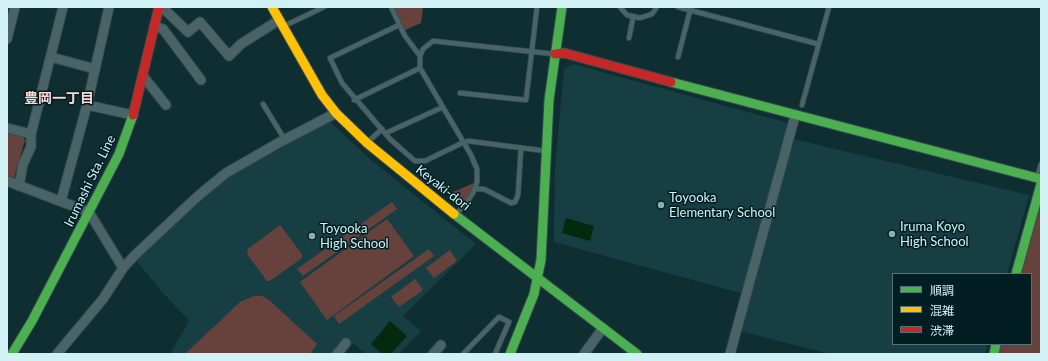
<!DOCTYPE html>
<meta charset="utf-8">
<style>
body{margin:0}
#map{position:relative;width:1048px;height:361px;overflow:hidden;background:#0f2e32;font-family:Lato,"Noto Sans JP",sans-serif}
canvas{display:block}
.frame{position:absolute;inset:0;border:8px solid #d1f1f5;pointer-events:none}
.legend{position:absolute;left:892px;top:273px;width:140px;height:72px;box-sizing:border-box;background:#031e22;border:1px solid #557276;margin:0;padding:5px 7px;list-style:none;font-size:12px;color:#d1f1f5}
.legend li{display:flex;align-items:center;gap:8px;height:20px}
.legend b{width:20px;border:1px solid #557276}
</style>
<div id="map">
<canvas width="1048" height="361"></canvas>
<div class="frame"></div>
<ul class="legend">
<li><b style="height:5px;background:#4caf50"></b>順調</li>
<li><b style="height:5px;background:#ffc107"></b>混雑</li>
<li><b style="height:5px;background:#c62828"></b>渋滞</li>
</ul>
</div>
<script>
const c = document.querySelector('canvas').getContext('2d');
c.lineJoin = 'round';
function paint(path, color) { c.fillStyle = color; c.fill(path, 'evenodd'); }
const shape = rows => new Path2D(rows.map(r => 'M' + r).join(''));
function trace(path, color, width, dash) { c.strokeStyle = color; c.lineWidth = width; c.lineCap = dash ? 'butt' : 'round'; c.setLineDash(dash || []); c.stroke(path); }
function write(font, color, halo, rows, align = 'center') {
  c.font = font + ' Lato,"Noto Sans JP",sans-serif'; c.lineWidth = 3; c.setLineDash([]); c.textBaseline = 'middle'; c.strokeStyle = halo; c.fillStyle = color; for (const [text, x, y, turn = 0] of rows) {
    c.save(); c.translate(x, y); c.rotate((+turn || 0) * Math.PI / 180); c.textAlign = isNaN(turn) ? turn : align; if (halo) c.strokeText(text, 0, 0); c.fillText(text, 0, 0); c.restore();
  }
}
paint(shape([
 [573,64,788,123,789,128,744,294,554,242,555,168,564,69],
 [329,121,371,160,476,244,403,316,421,331,399,354,366,354,348,339,334,354,170,354,189,321,162,292,135,259,209,190,235,172],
 [793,139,1029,195,1007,274,893,274,893,344,987,344,985,354,830,354,740,331]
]), '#163e43');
paint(shape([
 [394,7,423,7,421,23,405,30],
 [7,133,22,136,25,140,14,178,11,180,7,178],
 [474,183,471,193,462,205,448,194],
 [1041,184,1041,354,996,354,999,344,1031,344,1031,274,1017,274],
 [392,202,397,209,303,276,297,269],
 [387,219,414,256,327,320,300,282],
 [280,225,302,254,302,258,270,281,267,281,247,254,248,249],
 [429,249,434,256,339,324,334,316],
 [450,250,457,261,434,278,426,268],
 [415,279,423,290,399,307,391,297],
 [254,296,262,296,269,300,317,344,310,354,185,354,240,302]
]), '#67423d');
paint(shape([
 [566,218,594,226,590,241,562,233],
 [390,321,407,336,391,354,382,354,371,344]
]), '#05290f');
const lane = shape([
 [391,7,405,36,420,56,420,68,471,155,477,169,477,182,473,193,467,202,456,214],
 [620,7,627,15,640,18,652,14,657,7],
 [678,7,818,44],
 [399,25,330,58,342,83,390,139,415,161,425,161,464,142],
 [284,26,324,7],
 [629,38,633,18],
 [420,56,423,49,433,41,554,54],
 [678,57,691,7],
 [460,93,526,100,537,7],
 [354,100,420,68],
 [263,104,285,140],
 [802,105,829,7],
 [386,133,443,107],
 [468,141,546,151],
 [368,142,382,129],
 [1037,178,1041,164],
 [475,189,484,189,511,203,515,202,518,195,521,148],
 [463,354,499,317,509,322,495,354]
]);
const street = shape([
 [162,7,188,32,200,22,229,56,241,44,279,20],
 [154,26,163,29,201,80],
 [7,39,15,7],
 [51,57,95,69],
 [143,76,166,105],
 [87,105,133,115],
 [7,128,31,134],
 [7,181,89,212,123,268],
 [19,186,23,164,31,147,31,134,63,7],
 [61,201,87,105,109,7],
 [57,354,103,299,123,268,135,255,198,196,226,173,280,142,336,113],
 [337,354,346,343],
 [433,354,441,345],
 [584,354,603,328],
 [730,354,795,116]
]);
const fast = shape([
 [671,82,1041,179],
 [454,214,637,354],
 [1016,274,1041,184],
 [12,354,32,321,119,154,133,115],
 [510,354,534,294,541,260,549,100,562,7],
 [994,354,996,344]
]);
const slow = shape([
 [272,7,322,95,336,113,367,143,454,214]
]);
const jam = shape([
 [555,54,564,53,671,82],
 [133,115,159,7]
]);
trace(lane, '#344b4e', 6);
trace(street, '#344b4e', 11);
trace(fast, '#344b4e', 11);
trace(slow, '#344b4e', 11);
trace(jam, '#344b4e', 11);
trace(lane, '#4a6366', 4.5);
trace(street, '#4a6366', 9);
trace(fast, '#4caf50', 9);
trace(slow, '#ffc107', 9);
trace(jam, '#c62828', 9);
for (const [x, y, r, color] of [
 [661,205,4,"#8dadb1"],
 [892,234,4,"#8dadb1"],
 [312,236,4,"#8dadb1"]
]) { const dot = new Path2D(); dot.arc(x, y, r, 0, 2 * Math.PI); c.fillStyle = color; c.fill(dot); trace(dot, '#031e22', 1.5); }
write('13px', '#d1f1f5', '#031e22', [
 ["Irumashi Sta. Line",90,181,-64],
 ["Keyaki-dori",443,188,38]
]);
write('13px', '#d1f1f5', '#031e22', [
 ["Toyooka",669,198],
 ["Elementary School",669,213],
 ["Iruma Koyo",900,227],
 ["High School",900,242],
 ["Toyooka",320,229],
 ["High School",320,244]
], 'left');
write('bold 14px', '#fad7d2', '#031e22', [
 ["豊岡一丁目",59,98]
]);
</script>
